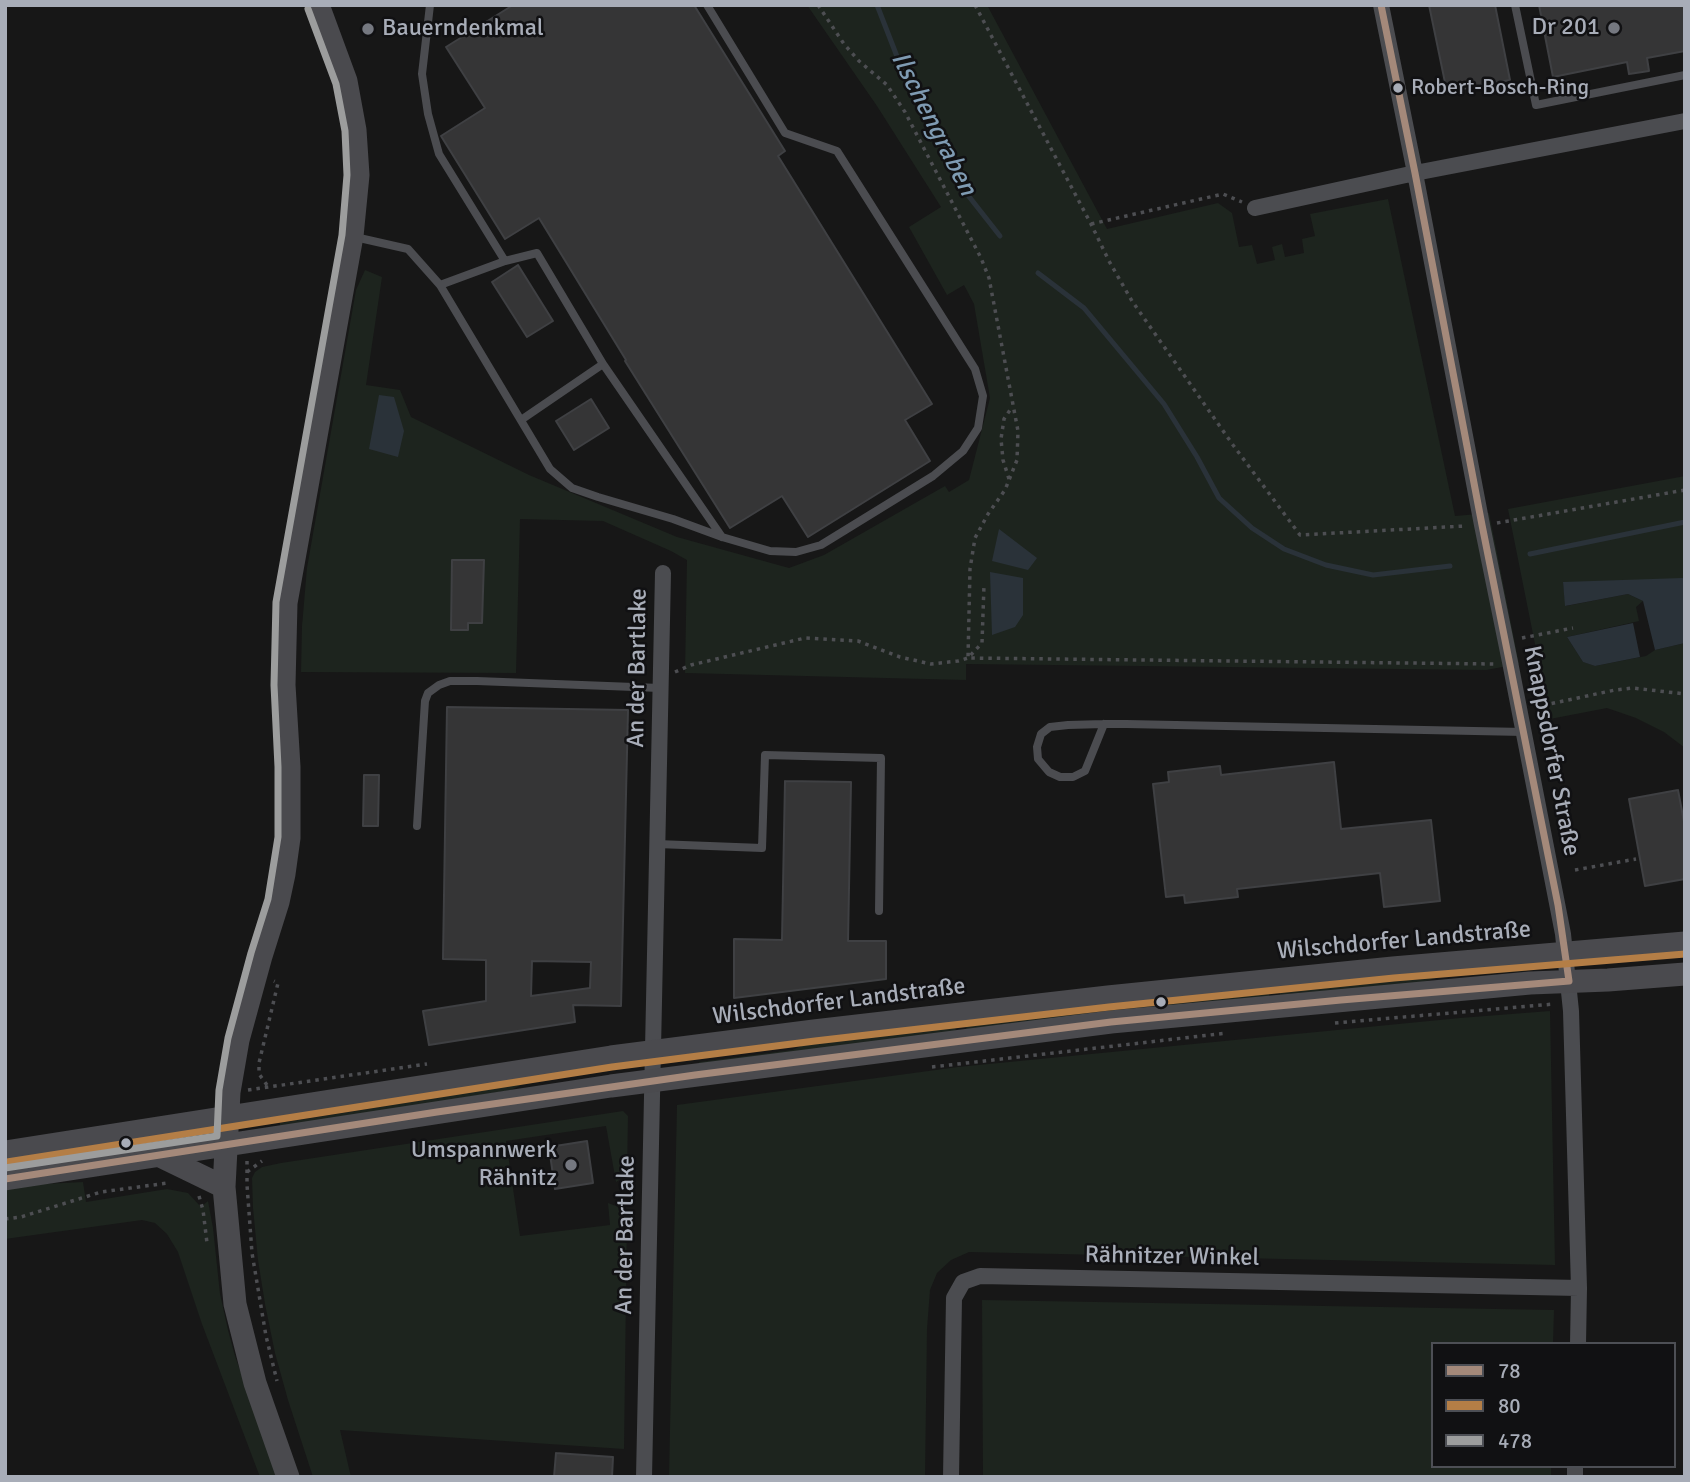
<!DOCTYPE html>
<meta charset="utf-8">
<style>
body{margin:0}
#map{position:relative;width:1690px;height:1482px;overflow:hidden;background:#171717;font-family:Signika,sans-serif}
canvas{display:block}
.frame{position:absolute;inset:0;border:7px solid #a8adb8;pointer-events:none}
.legend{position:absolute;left:1431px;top:1342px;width:245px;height:126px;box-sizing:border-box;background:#111113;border:2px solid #4d4f55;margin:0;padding:9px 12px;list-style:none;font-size:21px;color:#a8adb8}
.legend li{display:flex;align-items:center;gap:14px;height:35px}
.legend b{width:35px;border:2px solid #4d4f55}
</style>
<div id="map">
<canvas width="1690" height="1482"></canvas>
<div class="frame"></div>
<ul class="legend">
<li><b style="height:9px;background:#a4897a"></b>78</li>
<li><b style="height:9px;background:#b47e46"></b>80</li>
<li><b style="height:9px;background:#9c9d9d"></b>478</li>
</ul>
</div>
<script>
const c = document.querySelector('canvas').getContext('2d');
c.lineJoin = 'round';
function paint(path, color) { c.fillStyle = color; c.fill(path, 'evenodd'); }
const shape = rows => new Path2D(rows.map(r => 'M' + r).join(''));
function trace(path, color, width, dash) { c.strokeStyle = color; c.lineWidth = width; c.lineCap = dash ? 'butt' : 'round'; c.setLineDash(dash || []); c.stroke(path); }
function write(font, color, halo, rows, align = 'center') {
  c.font = font + ' Signika,sans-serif'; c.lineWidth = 5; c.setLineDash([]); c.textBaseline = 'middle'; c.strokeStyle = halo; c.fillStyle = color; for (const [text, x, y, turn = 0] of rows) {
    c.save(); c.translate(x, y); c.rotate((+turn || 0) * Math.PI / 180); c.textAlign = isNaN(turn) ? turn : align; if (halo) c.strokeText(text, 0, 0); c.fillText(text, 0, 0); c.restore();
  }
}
paint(shape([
 [807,5,987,5,1107,229,1218,203,1232,213,1239,247,1252,245,1257,264,1275,260,1272,247,1282,244,1285,257,1304,253,1302,239,1315,236,1310,214,1388,199,1455,516,1489,513,1519,664,1486,670,966,664,966,680,685,673,687,560,671,551,603,521,520,519,516,673,301,672,302,626,307,568,356,290,365,270,382,277,366,385,400,390,411,417,529,475,677,537,789,568,824,555,945,486,949,492,969,480,990,398,974,304,964,285,947,295,909,227,941,207,877,106],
 [1685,476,1685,579,1563,583,1566,606,1628,594,1643,601,1636,607,1639,621,1567,637,1583,662,1595,666,1646,656,1655,650,1685,643,1685,748,1664,732,1636,718,1607,708,1550,719,1508,509],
 [1526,968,1527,971,1439,977,1411,986,1280,997,1280,989,1414,974],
 [1269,990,1269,999,967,1031,965,1022],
 [1550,1011,1555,1265,969,1252,951,1260,937,1273,930,1290,927,1329,925,1477,669,1477,677,1105,958,1067,1460,1018],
 [955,1023,956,1033,700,1068,699,1062,792,1050,813,1041],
 [609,1068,608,1071,525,1083,511,1090,280,1128,280,1123,430,1099,442,1093],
 [623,1111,628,1116,627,1175,616,1182,606,1126,506,1141,520,1236,610,1225,608,1203,616,1206,627,1214,624,1449,340,1430,351,1477,313,1477,288,1400,275,1353,265,1304,258,1260,253,1208,252,1178,255,1172,262,1167,281,1163],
 [191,1133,192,1142,5,1169,5,1163],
 [83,1182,86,1202,167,1189,188,1193,201,1207,208,1201,213,1228,220,1294,228,1330,235,1356,278,1477,260,1477,202,1324,178,1252,167,1234,155,1223,142,1220,5,1239,5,1188,23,1185],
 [982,1300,1554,1310,1553,1344,1433,1344,1433,1466,1551,1466,1551,1477,983,1477]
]), '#1d241e');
paint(shape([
 [379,395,394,397,404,431,398,457,369,449],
 [999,529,1037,558,1028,570,992,561],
 [990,572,1023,578,1023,615,1015,627,992,635],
 [1682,578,1685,579,1685,643,1655,650,1643,601,1628,594,1565,606,1563,582],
 [1633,623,1640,657,1595,666,1583,662,1567,637]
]), '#2a3239');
trace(shape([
 [877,5,898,59,924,99,967,194,1000,236],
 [1038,273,1084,308,1164,404,1197,457,1219,498,1252,528,1284,549,1326,565,1373,575,1450,566],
 [1530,554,1685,522]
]), '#2a3239', 5);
const building = shape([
 [513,5,694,5,785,151,778,156,932,404,905,420,930,461,808,537,782,496,730,528,625,361,626,360,539,218,505,239,441,136,485,108,446,47,513,5],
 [1429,5,1495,5,1510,80,1447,92,1429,5],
 [1539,5,1685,5,1685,51,1647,58,1649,71,1629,74,1627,62,1553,77,1539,5],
 [518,265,553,321,527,337,492,282,518,265],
 [591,399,609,428,574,450,556,421,591,399],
 [452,560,484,560,482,623,468,623,468,630,451,630,452,560],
 [447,707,628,710,621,1006,573,1005,575,1022,429,1045,423,1011,486,1001,486,960,443,959,447,707],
 [532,961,591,962,590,988,531,996,532,961],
 [1334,762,1341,829,1431,820,1440,901,1384,907,1380,873,1237,889,1238,897,1185,903,1184,895,1166,897,1153,784,1169,782,1168,772,1220,766,1221,775,1334,762],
 [364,775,379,775,378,826,363,826,364,775],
 [785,781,851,782,848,941,886,941,886,979,734,998,734,939,782,940,785,781],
 [1678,790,1685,827,1685,879,1645,886,1629,799,1678,790],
 [587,1141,593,1183,555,1189,549,1147,587,1141],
 [556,1453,613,1457,612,1477,554,1477,556,1453]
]);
paint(building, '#353536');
trace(building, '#3f4043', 2);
trace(shape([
 [818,5,844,44,859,61,887,85,905,112,981,258,989,278,1018,431,1017,460,1005,490,988,514,975,538,970,569,968,658,1494,664],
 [975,5,1091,224,1109,261,1132,301,1233,445,1300,535,1465,526],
 [1091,224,1223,194,1242,202],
 [1009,479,1003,460,1001,439,1004,419,1012,407],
 [1497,523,1685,490],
 [1522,638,1573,628],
 [675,672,691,665,805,638,858,641,900,657,931,664,958,661,968,658,982,643,984,585],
 [1535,707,1615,690,1633,688,1685,694],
 [1575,870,1636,859],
 [1335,1023,1554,1004],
 [932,1067,1227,1033],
 [267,1085,259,1074,259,1063,278,983,274,981],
 [248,1090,427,1064],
 [247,1161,247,1185,252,1253,266,1336,277,1381],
 [247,1172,262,1161],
 [199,1196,203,1210,207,1243],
 [5,1219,21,1217,101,1192,168,1183]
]), '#4d4e52', 3.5, [3.5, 5]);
trace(shape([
 [430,5,422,74,428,114,439,154,505,261],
 [1515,5,1536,105,1685,75],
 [355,237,408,249,440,285,550,469,572,488,598,497,673,519,722,537,770,551,796,552,821,545,933,476,963,451,978,428,983,396,975,369,837,151,785,133,707,5],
 [440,285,505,261,537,253,603,364,722,537],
 [521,420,603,364],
 [1104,724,1085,771,1073,777,1060,777,1049,772,1038,759,1037,747,1041,734,1050,727,1068,725,1104,724,1126,724,1524,732],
 [417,826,425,701,428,693,439,685,450,681,477,681,660,688],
 [657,844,762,848,765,755,881,758,879,911]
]), '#4b4c50', 8);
trace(shape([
 [1381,5,1415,173,1482,525,1510,662,1563,934,1571,1011,1579,1288,1578,1344],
 [1255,208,1415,173,1685,121],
 [644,1477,663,573],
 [951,1477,954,1298,963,1282,980,1276,1579,1288],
 [1575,1477,1575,1466]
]), '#4b4c50', 16);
trace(shape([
 [5,1152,611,1057,814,1031,1108,997,1393,968,1685,943],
 [158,1155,224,1187],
 [5,1179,611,1086,1111,1022,1530,983,1608,980,1685,974],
 [288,1477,255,1383,235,1304,224,1187,229,1092,238,1040,261,956,278,902,284,874,289,838,289,767,284,685,286,603,352,236,358,175,355,130,346,81,318,5]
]), '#4a4a4e', 23);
trace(shape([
 [1381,5,1415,173,1482,525,1558,905,1569,981],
 [5,1179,437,1112,695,1075,1111,1022,1341,1000,1569,981]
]), '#a4897a', 7);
trace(shape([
 [7,1162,612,1067,815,1041,1109,1007,1394,978,1685,954]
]), '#b47e46', 7);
trace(shape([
 [5,1168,217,1136,219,1090,228,1038,251,953,268,899,278,837,278,767,274,685,276,602,342,235,347,175,345,131,336,84,308,9]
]), '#9c9d9d', 7);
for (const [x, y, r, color] of [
 [1614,28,7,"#757880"],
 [368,29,7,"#757880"],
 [1398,88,6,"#a8adb8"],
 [1161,1002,6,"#a8adb8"],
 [126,1143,6,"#a8adb8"],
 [571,1165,7,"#757880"]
]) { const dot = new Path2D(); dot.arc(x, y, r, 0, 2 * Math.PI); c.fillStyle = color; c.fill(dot); trace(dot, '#111113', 2.5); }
write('22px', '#a8adb8', '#111113', [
 ["Robert-Bosch-Ring",1411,88]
], 'left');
write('24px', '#a8adb8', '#111113', [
 ["Dr 201",1600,28],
 ["Bauerndenkmal",382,29,"left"],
 ["Umspannwerk",557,1151],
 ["Rähnitz",557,1179]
], 'right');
write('24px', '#a8adb8', '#111113', [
 ["An der Bartlake",638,668,-89],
 ["Knappsdorfer Straße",1551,751,79],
 ["Wilschdorfer Landstraße",1404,941,-5],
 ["Wilschdorfer Landstraße",839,1002,-7],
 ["An der Bartlake",626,1235,-89],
 ["Rähnitzer Winkel",1172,1257,1]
]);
write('italic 26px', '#7f9bb3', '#111113', [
 ["Ilschengraben",933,124,63]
]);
</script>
